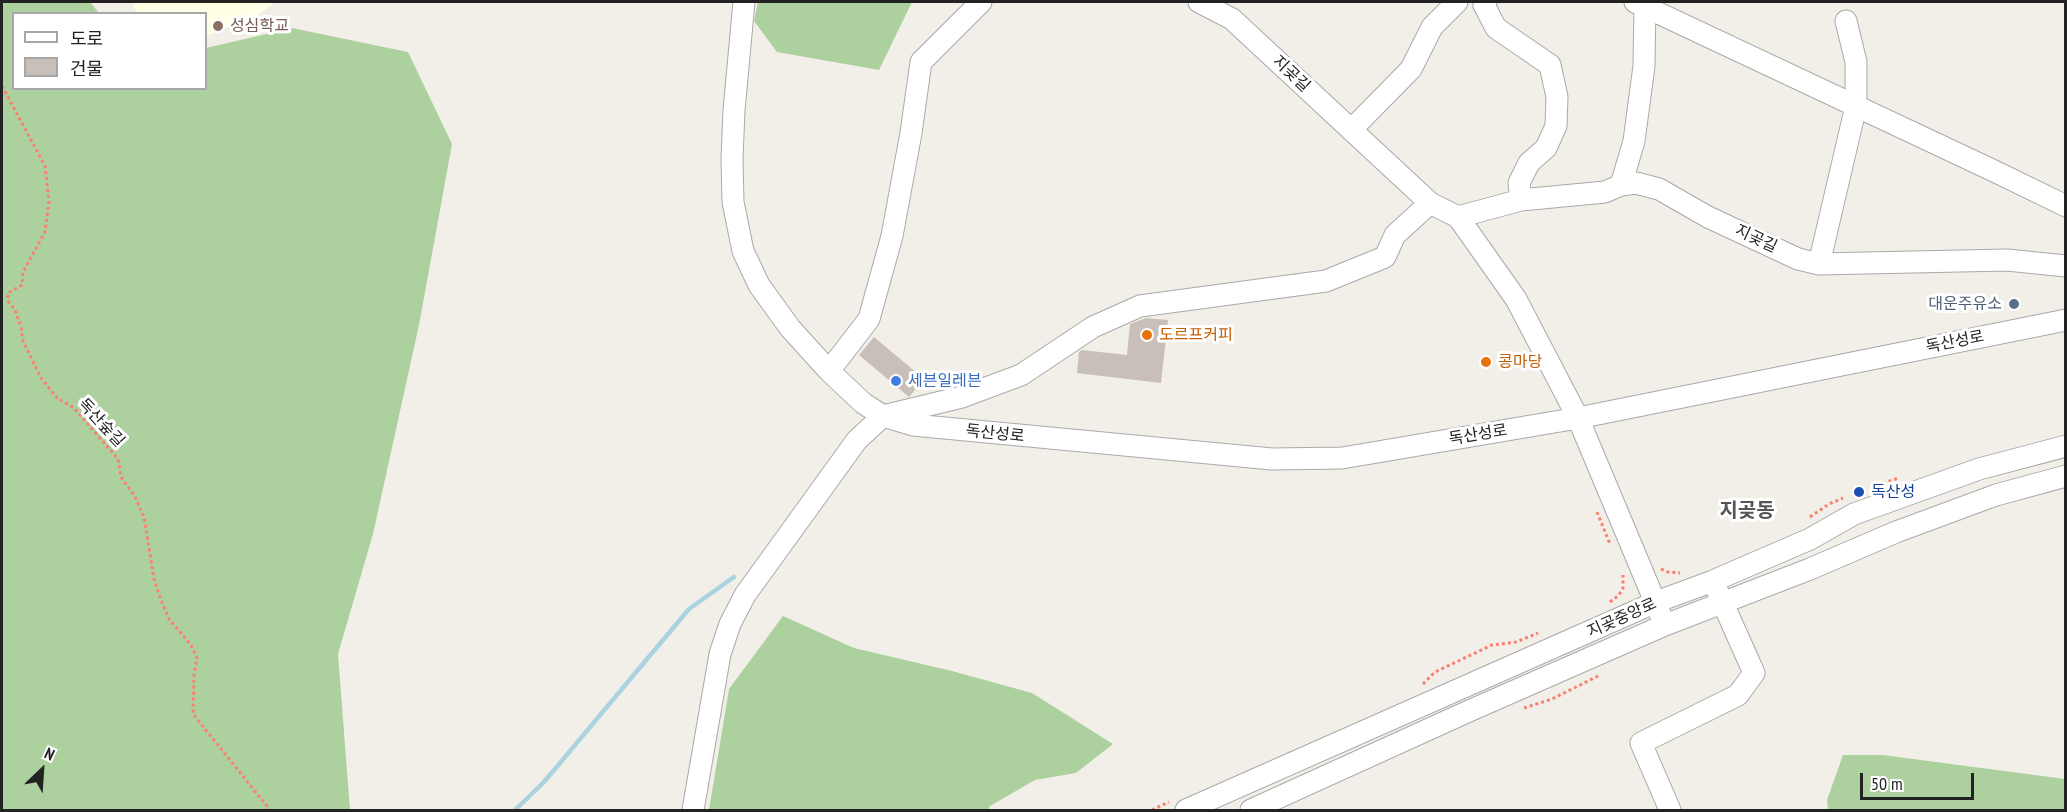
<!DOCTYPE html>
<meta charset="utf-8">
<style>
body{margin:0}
#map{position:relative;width:2067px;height:812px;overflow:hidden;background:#f2efe9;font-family:"PT Sans Narrow","Noto Sans KR",sans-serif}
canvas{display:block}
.frame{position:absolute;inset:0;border:3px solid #222;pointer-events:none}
.legend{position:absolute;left:12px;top:12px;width:195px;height:78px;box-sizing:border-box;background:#fff;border:2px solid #a7a7a7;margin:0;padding:8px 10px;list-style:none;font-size:18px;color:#222}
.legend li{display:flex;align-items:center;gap:12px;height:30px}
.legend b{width:30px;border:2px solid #a7a7a7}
.north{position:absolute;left:12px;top:740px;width:60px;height:60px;-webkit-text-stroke:4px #fff;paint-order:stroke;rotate:25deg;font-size:16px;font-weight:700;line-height:24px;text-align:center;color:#222}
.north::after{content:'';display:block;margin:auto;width:21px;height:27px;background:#222;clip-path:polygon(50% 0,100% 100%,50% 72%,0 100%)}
.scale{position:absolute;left:1860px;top:773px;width:114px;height:27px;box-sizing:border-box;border:3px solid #222;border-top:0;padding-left:8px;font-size:18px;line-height:21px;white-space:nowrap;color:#222;-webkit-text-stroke:4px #fff;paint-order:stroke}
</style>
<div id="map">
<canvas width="2067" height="812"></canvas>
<div class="frame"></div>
<ul class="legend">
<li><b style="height:8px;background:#fff"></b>도로</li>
<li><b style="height:16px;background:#c7bfb8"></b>건물</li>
</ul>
<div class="north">N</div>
<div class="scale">50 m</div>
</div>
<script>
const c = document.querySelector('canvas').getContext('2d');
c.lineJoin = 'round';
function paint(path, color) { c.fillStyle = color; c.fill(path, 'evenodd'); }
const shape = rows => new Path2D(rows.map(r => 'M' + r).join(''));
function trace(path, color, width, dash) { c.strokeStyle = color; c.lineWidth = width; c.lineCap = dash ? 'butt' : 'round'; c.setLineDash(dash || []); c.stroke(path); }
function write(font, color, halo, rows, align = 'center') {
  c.font = font + ' "PT Sans Narrow","Noto Sans KR",sans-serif'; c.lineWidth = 6; c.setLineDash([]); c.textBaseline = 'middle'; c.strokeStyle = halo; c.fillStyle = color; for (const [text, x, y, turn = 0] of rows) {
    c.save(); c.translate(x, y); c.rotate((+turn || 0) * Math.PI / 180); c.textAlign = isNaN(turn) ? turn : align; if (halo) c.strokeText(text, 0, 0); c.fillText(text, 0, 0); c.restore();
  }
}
paint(shape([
 [134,2,276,2,256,16,206,36,206,14,138,13,134,8]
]), '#ffffe5');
paint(shape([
 [2,2,90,2,99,13,14,14,14,88,206,88,206,48,292,28,408,52,452,144,419,325,373,534,338,654,350,810,2,810],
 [758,2,912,2,879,70,777,52,754,21],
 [783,616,854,648,952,671,1032,693,1113,744,1076,773,1035,780,990,806,988,810,709,810,729,689],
 [1843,755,1883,755,2065,779,2065,810,1828,810,1827,800]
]), '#add19e');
trace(shape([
 [515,810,544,782,689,609,734,577]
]), '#aad3df', 4.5);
paint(shape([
 [1146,318,1168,320,1161,383,1077,373,1079,352,1082,350,1127,355,1130,324],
 [874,337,924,379,909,397,859,355]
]), '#c7bfb8');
const minor = shape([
 [744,2,734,110,732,159,733,202,743,251,759,285,790,328,829,371,863,403,883,416,913,425,1272,459,1342,458,1578,418,2066,320],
 [1199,2,1232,19,1430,203,1458,217,1516,299,1578,418,1661,616],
 [1486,2,1484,5,1496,28,1550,65,1557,97,1556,126,1546,148,1529,163,1519,183,1521,200],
 [1635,2,1992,170,2066,206],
 [1351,130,1411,69,1432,27,1457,2],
 [1621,185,1634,141,1644,66,1645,2],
 [1458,217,1521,200,1605,192,1621,185,1636,183,1659,189,1708,217,1798,259,1819,264,2007,260,2066,266],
 [1819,264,1856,106,1856,62,1846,21],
 [829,371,869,319,892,236,911,133,921,62,981,2],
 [693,810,720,654,730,624,745,595,857,440,883,416,962,397,1021,375,1093,327,1140,306,1326,281,1385,257,1395,235,1430,203],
 [1186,810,1656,602,1713,581,1810,539,1854,514,1979,469,2066,446],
 [1251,810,1469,711,1665,625,1810,569,1896,532,1996,495,2066,476],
 [1670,810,1641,743,1738,695,1754,673,1717,590]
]);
trace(minor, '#a9a9a9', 23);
trace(shape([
 [2,86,45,166,49,202,45,232,23,272,22,285,8,293,8,301,15,310,21,327,23,341,41,378,57,398,74,408,118,459,121,477,134,495,144,517,154,579,161,600,169,619,191,645,197,658,194,676,193,714,270,810],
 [1877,485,1899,478],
 [1597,512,1610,544],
 [1810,517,1829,504,1843,498],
 [1661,569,1668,572,1680,573],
 [1610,602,1619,595,1623,588,1623,575],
 [1423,684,1435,672,1492,645,1516,642,1538,633],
 [1524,708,1552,699,1600,675],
 [1152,810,1169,802]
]), '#fa8072', 3, [3, 3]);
trace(minor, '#fff', 21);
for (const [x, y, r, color] of [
 [218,26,6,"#8d6e63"],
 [2014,304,6,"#5c6f8a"],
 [1147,335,6,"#e8710a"],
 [1486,362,6,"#e8710a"],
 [896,381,6,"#3f7fe0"],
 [1859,492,6,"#1a4fb4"]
]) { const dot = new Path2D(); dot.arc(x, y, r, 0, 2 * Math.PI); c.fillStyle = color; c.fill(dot); trace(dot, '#fff', 2); }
write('16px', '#785e54', '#fff', [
 ["성심학교",230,26]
], 'left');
write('16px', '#222', '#fff', [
 ["지곶길",1291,74,43],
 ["지곶길",1756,239,25],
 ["독산성로",1955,342,-11],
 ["독산숲길",101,423,47],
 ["독산성로",995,434,6],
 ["독산성로",1478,435,-9],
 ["지곶중앙로",1622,618,-24]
]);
write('16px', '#4e5e75', '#fff', [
 ["대운주유소",2002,304]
], 'right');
write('16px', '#c56008', '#fff', [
 ["도르프커피",1159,335],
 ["콩마당",1498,362]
], 'left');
write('16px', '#366cbe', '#fff', [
 ["세븐일레븐",908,381]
], 'left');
write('16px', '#164399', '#fff', [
 ["독산성",1871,492]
], 'left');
write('bold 20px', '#555', '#fff', [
 ["지곶동",1747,511]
]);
</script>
